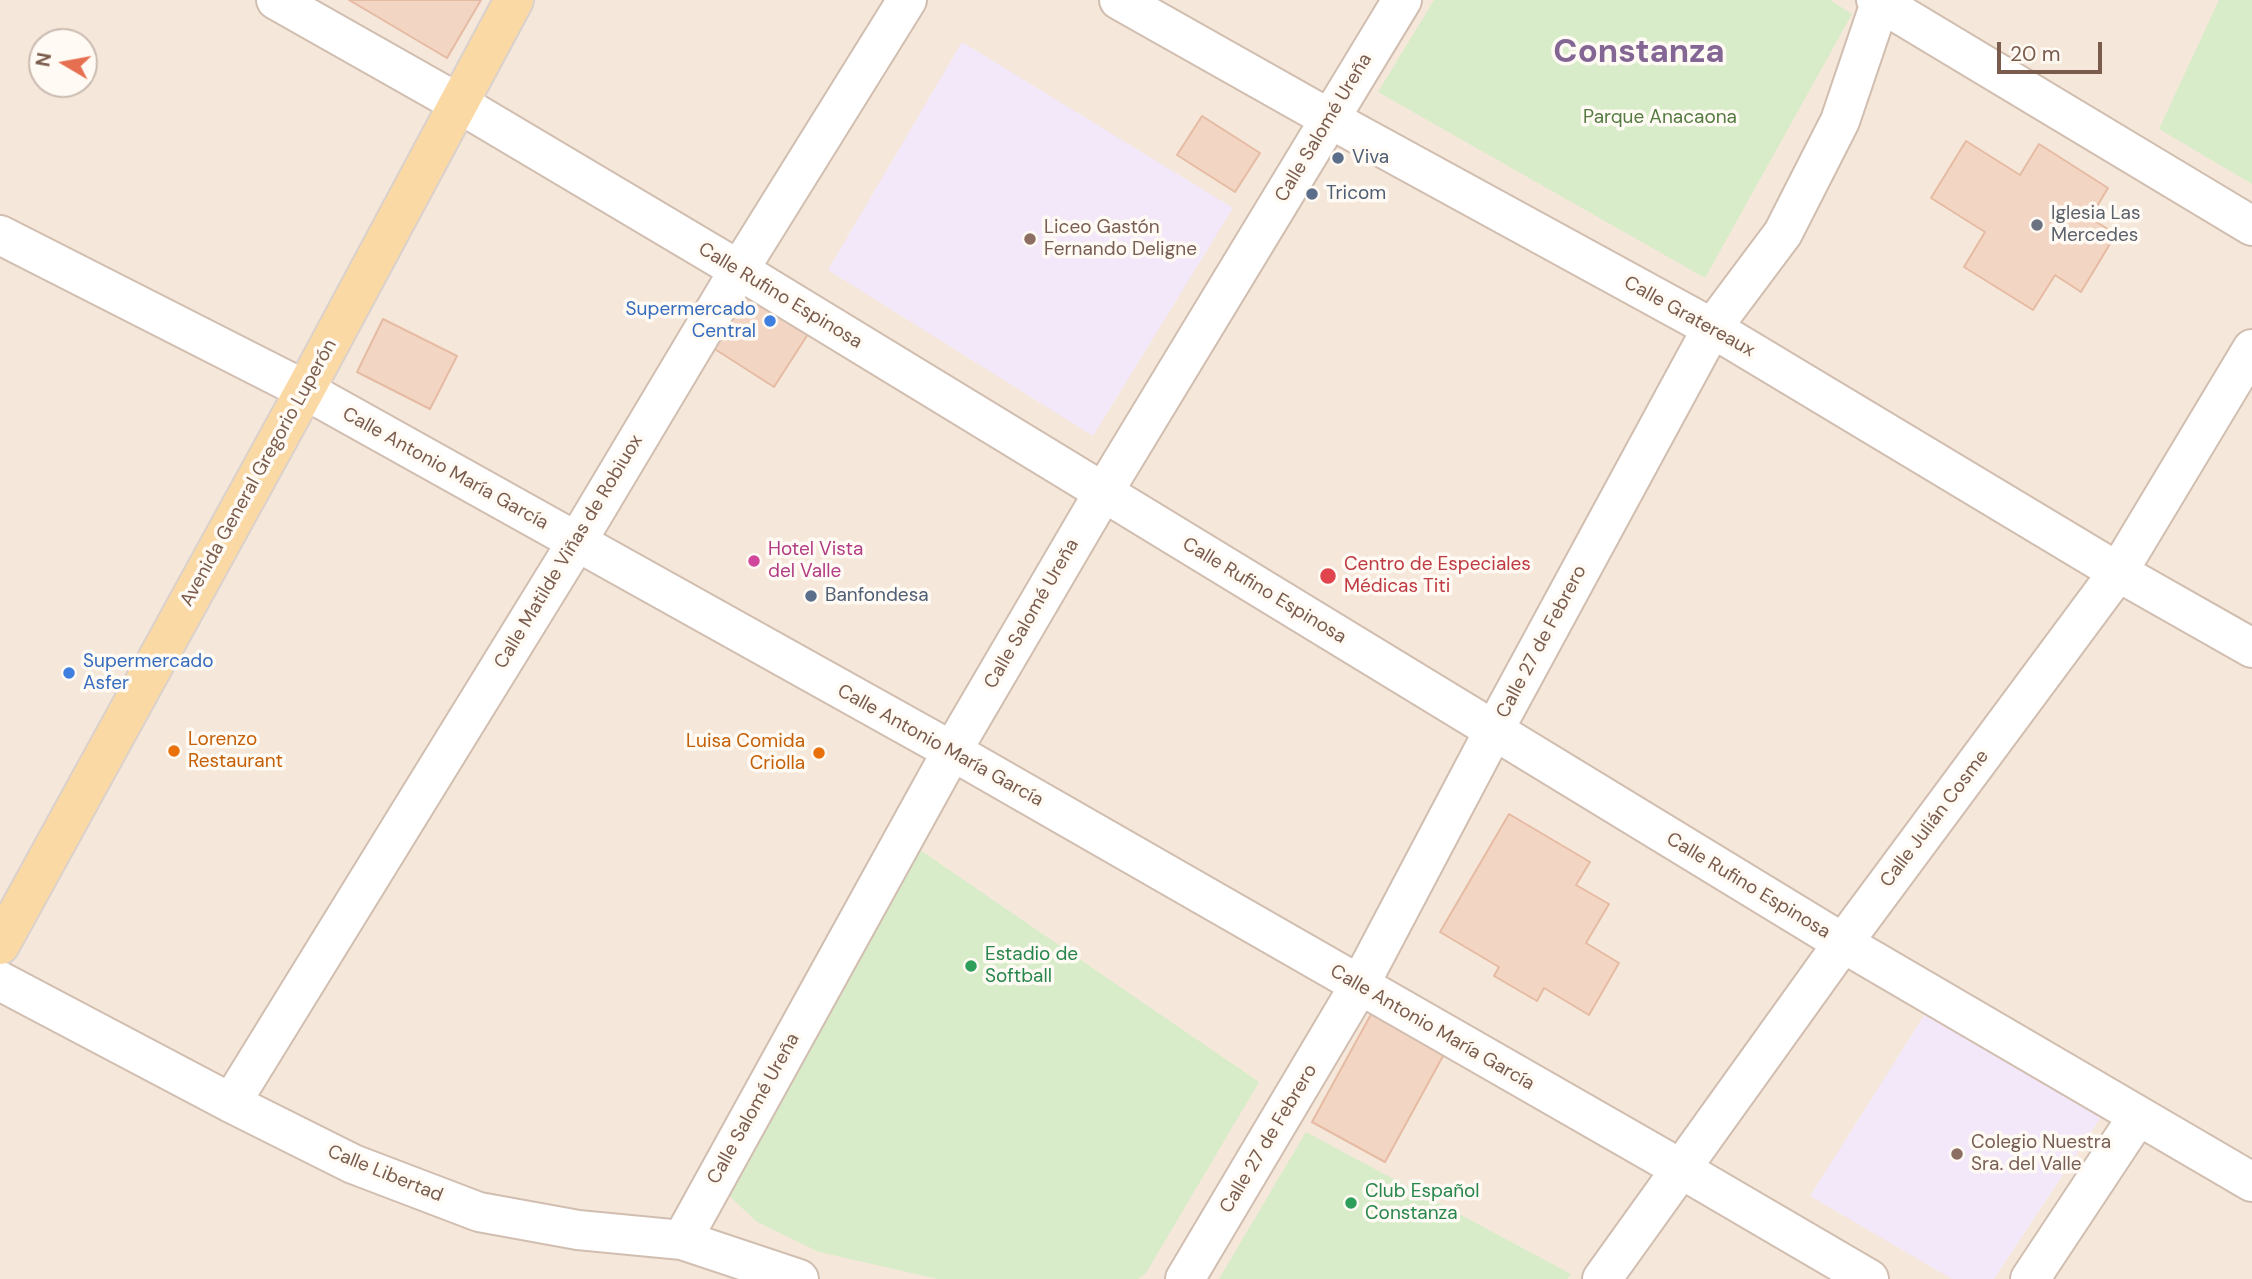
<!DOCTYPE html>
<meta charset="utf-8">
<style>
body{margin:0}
#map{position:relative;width:2252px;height:1279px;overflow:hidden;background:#fdf6ec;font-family:"DM Sans",sans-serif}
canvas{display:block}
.north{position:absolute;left:28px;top:28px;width:70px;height:70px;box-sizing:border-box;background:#fffaf3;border:2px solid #cabbb1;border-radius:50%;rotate:280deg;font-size:19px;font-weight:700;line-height:28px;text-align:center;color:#7a5c4d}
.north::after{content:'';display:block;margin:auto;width:24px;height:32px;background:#e76f51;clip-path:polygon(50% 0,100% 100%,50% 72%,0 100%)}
.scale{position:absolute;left:1997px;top:42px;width:105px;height:32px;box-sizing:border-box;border:4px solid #7a5c4d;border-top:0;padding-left:9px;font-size:21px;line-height:24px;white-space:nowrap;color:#7a5c4d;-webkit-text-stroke:5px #fffaf3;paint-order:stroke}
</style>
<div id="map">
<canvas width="2252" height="1279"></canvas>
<div class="north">N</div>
<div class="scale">20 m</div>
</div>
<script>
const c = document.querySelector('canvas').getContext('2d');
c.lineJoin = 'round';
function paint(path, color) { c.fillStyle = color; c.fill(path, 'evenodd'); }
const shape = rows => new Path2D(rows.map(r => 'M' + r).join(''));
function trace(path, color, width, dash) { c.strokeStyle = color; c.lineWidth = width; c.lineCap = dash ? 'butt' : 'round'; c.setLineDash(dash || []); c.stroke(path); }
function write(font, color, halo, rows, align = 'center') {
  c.font = font + ' "DM Sans",sans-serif'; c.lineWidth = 7; c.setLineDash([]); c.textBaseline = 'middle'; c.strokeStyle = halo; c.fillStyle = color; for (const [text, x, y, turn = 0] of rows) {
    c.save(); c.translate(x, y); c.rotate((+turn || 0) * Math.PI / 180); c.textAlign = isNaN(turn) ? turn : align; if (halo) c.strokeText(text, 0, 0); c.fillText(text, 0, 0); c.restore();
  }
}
paint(shape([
 [0,0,2252,0,2252,1279,0,1279],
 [42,42,84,42,84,84,42,84]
]), '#f5e8da');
paint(shape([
 [962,42,1233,208,1093,436,828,270],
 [1930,1006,2105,1111,1994,1279,1952,1279,1810,1196]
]), '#f3e8fa');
paint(shape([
 [1434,0,1830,0,1852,14,1705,278,1378,92],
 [2219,0,2252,0,2252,184,2159,129],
 [920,850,1259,1082,1146,1273,1138,1279,938,1279,819,1252,757,1222,722,1189],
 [1306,1132,1571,1274,1567,1279,1219,1279]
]), '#d8ecc9');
const building = shape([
 [349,0,481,0,447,58,349,0],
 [1202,116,1260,153,1235,192,1177,155,1202,116],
 [1966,141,2020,175,2039,144,2108,188,2090,218,2116,234,2081,292,2055,275,2033,310,1964,267,1985,232,1931,198,1966,141],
 [746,290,810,331,774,387,710,346,746,290],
 [383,319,457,356,430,409,357,372,383,319],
 [1509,814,1590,862,1576,885,1609,904,1586,943,1619,963,1589,1015,1544,988,1537,1001,1494,976,1499,967,1440,932,1509,814],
 [1375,1007,1448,1047,1385,1162,1312,1122,1375,1007]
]);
paint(building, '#f3d5c3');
trace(building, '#e6bba3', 2);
const minor = shape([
 [276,0,458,103,739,270,1843,943,2252,1182],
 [1119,0,1330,119,1712,328,2118,572,2252,648],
 [1876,0,2252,226],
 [0,235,305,390,952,751,1681,1169,1869,1279],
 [0,981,231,1103,353,1164,479,1212,578,1230,682,1240,799,1279],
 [231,1103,576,543,739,270,907,0],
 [682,1240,952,751,1103,493,1402,0],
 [1185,1279,1359,986,1493,732,1712,328,1783,233,1840,121,1881,0],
 [1602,1279,1843,943,2118,572,2252,349],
 [2030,1279,2138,1116]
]);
const major = shape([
 [0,945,305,390,514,0]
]);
trace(minor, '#d1beb0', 42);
trace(major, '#dad1cd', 42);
trace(minor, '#fff', 38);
trace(major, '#fbd9a5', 38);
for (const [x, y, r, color] of [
 [1338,158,7,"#5c6f8a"],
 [1312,194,7,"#5c6f8a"],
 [2037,225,7,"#6b7280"],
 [1030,239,7,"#8d6e63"],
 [770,321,7,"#3f7fe0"],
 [754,561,7,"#d1479c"],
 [1328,576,9,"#e0444e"],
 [811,596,7,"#5c6f8a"],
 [69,673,7,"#3f7fe0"],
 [174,751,7,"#e8710a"],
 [819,753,7,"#e8710a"],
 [971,966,7,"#2e9e5b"],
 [1957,1154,7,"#8d6e63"],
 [1351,1203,7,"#2e9e5b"]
]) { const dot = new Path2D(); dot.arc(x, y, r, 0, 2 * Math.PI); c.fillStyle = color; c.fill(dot); trace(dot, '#fffaf3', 2.5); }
write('19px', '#537a41', '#fffaf3', [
 ["Parque Anacaona",1660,118]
]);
write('19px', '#7a5c4d', '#fffaf3', [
 ["Calle Salomé Ureña",1324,128,-59],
 ["Calle Rufino Espinosa",780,296,31],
 ["Calle Gratereaux",1689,317,29],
 ["Calle Antonio María García",445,469,29],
 ["Avenida General Gregorio Luperón",259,473,-61],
 ["Calle Matilde Viñas de Robiuox",569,552,-59],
 ["Calle Rufino Espinosa",1264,591,31],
 ["Calle Salomé Ureña",1032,614,-60],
 ["Calle 27 de Febrero",1542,642,-62],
 ["Calle Antonio María García",940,746,29],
 ["Calle Julián Cosme",1935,819,-53],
 ["Calle Rufino Espinosa",1748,886,31],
 ["Calle Antonio María García",1432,1028,30],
 ["Calle Salomé Ureña",754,1109,-61],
 ["Calle 27 de Febrero",1269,1139,-59],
 ["Calle Libertad",385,1174,22]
]);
write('19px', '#4e5e75', '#fffaf3', [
 ["Viva",1352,158],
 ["Tricom",1326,194],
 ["Banfondesa",825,596]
], 'left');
write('19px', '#5b616d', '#fffaf3', [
 ["Iglesia Las",2051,214],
 ["Mercedes",2051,236]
], 'left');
write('19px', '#785e54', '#fffaf3', [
 ["Liceo Gastón",1044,228],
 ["Fernando Deligne",1044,250],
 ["Colegio Nuestra",1971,1143],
 ["Sra. del Valle",1971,1165]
], 'left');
write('19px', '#366cbe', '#fffaf3', [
 ["Supermercado",756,310],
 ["Central",756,332],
 ["Supermercado",83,662,"left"],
 ["Asfer",83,684,"left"]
], 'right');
write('19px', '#b23c85', '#fffaf3', [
 ["Hotel Vista",768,550],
 ["del Valle",768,572]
], 'left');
write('19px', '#be3a42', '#fffaf3', [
 ["Centro de Especiales",1344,565],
 ["Médicas Titi",1344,587]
], 'left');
write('19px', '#c56008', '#fffaf3', [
 ["Lorenzo",188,740],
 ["Restaurant",188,762],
 ["Luisa Comida",805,742,"right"],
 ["Criolla",805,764,"right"]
], 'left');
write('19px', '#27864d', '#fffaf3', [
 ["Estadio de",985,955],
 ["Softball",985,977],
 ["Club Español",1365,1192],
 ["Constanza",1365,1214]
], 'left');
write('bold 33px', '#846695', '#fffaf3', [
 ["Constanza",1639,53]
]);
</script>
